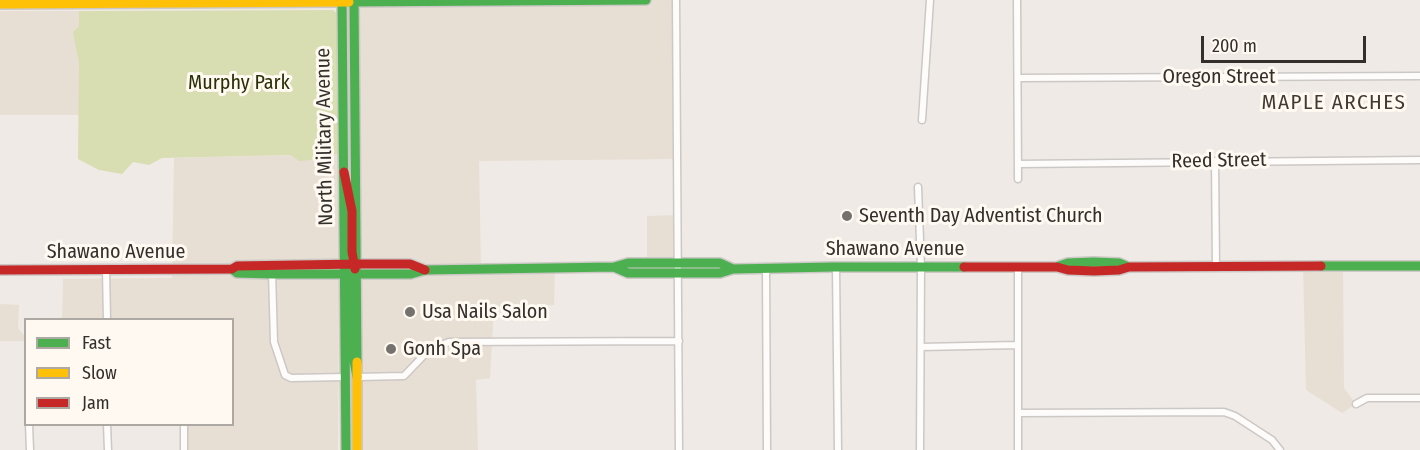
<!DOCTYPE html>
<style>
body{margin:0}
#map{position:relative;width:1420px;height:450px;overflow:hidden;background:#efeae5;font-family:"Fira Sans Condensed",sans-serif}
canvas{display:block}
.legend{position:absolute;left:24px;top:318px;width:210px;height:108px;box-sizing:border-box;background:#fff9f1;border:2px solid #ada9a2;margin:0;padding:8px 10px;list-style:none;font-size:18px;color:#33302c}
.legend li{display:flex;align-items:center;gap:12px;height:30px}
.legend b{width:30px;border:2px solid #ada9a2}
.scale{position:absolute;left:1201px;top:36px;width:165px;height:27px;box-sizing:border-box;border:3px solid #33302c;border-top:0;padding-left:8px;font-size:18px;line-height:21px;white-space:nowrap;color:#33302c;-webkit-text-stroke:4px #fff9f1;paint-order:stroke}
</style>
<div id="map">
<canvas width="1420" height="450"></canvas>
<ul class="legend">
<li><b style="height:8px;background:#4caf50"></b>Fast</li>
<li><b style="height:8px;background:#ffc107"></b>Slow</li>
<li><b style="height:8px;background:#c62828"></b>Jam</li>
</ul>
<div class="scale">200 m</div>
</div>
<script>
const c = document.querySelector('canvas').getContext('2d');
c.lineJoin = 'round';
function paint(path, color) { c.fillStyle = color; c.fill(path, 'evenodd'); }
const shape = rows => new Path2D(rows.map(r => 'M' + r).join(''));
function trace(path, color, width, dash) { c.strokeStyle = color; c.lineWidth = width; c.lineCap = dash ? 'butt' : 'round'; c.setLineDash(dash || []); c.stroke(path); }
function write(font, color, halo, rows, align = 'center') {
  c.font = font + ' "Fira Sans Condensed",sans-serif'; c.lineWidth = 6; c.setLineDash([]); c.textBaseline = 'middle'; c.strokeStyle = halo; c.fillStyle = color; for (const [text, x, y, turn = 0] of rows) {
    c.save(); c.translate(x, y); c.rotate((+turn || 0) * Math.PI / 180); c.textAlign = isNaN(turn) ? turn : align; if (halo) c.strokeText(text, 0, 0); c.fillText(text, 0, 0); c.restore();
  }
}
paint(shape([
 [354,0,676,0,677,159,479,161,481,268,555,268,554,305,494,307,490,378,476,380,478,450,357,450],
 [0,11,79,11,79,115,0,115],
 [340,154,338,450,184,450,184,425,232,424,232,320,62,320,63,279,172,278,174,158],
 [678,215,678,263,647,263,647,216],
 [1303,266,1343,266,1344,388,1356,404,1342,413,1306,390],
 [0,304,19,305,18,328,25,337,25,341,0,341]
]), '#e7dfd4');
paint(shape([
 [333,10,338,14,340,154,325,154,322,159,299,161,291,155,162,158,149,165,133,162,122,174,99,170,78,159,79,63,73,32,79,26,79,11]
]), '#d8ddb2');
const street = shape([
 [676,0,679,450],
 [1017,0,1018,179],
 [1018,78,1420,76],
 [922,120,930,0],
 [1215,161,1216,266],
 [1018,164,1420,160],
 [918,187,921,267,920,450],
 [836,267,838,450],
 [766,268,767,450],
 [106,270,107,320],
 [272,272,274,342,285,375,291,378,345,377],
 [921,347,1017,345],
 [357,377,404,376,429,350,449,342,679,341],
 [1356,404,1367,398,1420,398],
 [1018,413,1224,412,1235,416,1272,440,1280,450],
 [29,424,30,450],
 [107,424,108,450],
 [184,424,184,450],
 [1018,450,1018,267]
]);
const fast = shape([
 [342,0,346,450],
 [354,0,357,362],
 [349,2,646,0],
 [1059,266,1068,263,1094,262,1119,263,1126,266],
 [1321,266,1420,266],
 [614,267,628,273,720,273,733,269,833,267,964,267],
 [347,268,351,283,350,339,357,377],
 [232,269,237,273,272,274,411,274,425,270,614,267,628,263,720,263,733,269]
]);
const slow = shape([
 [0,4,349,2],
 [357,450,357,362]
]);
const jam = shape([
 [344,172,352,211,352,252,355,269],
 [964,267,1057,267,1068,270,1094,271,1119,270,1129,267,1321,266],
 [0,270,232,269,237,266,358,264,410,264,425,270]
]);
trace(street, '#ccc8c5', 9);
trace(fast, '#ccc8c5', 12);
trace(slow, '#ccc8c5', 12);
trace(jam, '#ccc8c5', 12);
trace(street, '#fdfcfb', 6);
trace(fast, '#4caf50', 9);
trace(slow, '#ffc107', 9);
trace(jam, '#c62828', 9);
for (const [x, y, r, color] of [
 [847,216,6,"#75716d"],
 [410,312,6,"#75716d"],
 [391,349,6,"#75716d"]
]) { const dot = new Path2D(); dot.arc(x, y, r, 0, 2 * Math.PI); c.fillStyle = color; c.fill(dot); trace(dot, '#fff9f1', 2); }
write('20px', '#33302c', '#fff9f1', [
 ["Oregon Street",1219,77],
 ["North Military Avenue",325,137,-91],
 ["Reed Street",1219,161,-1],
 ["Shawano Avenue",895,249],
 ["Shawano Avenue",116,252]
]);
write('20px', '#2a3006', '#fff9f1', [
 ["Murphy Park",239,83]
]);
write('20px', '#33302c', '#fff9f1', [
 ["Seventh Day Adventist Church",859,216],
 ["Usa Nails Salon",422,312],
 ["Gonh Spa",403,349]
], 'left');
c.letterSpacing = '1.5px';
write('21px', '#403a32', '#fff9f1', [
 ["MAPLE ARCHES",1334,103]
]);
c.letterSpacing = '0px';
</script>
